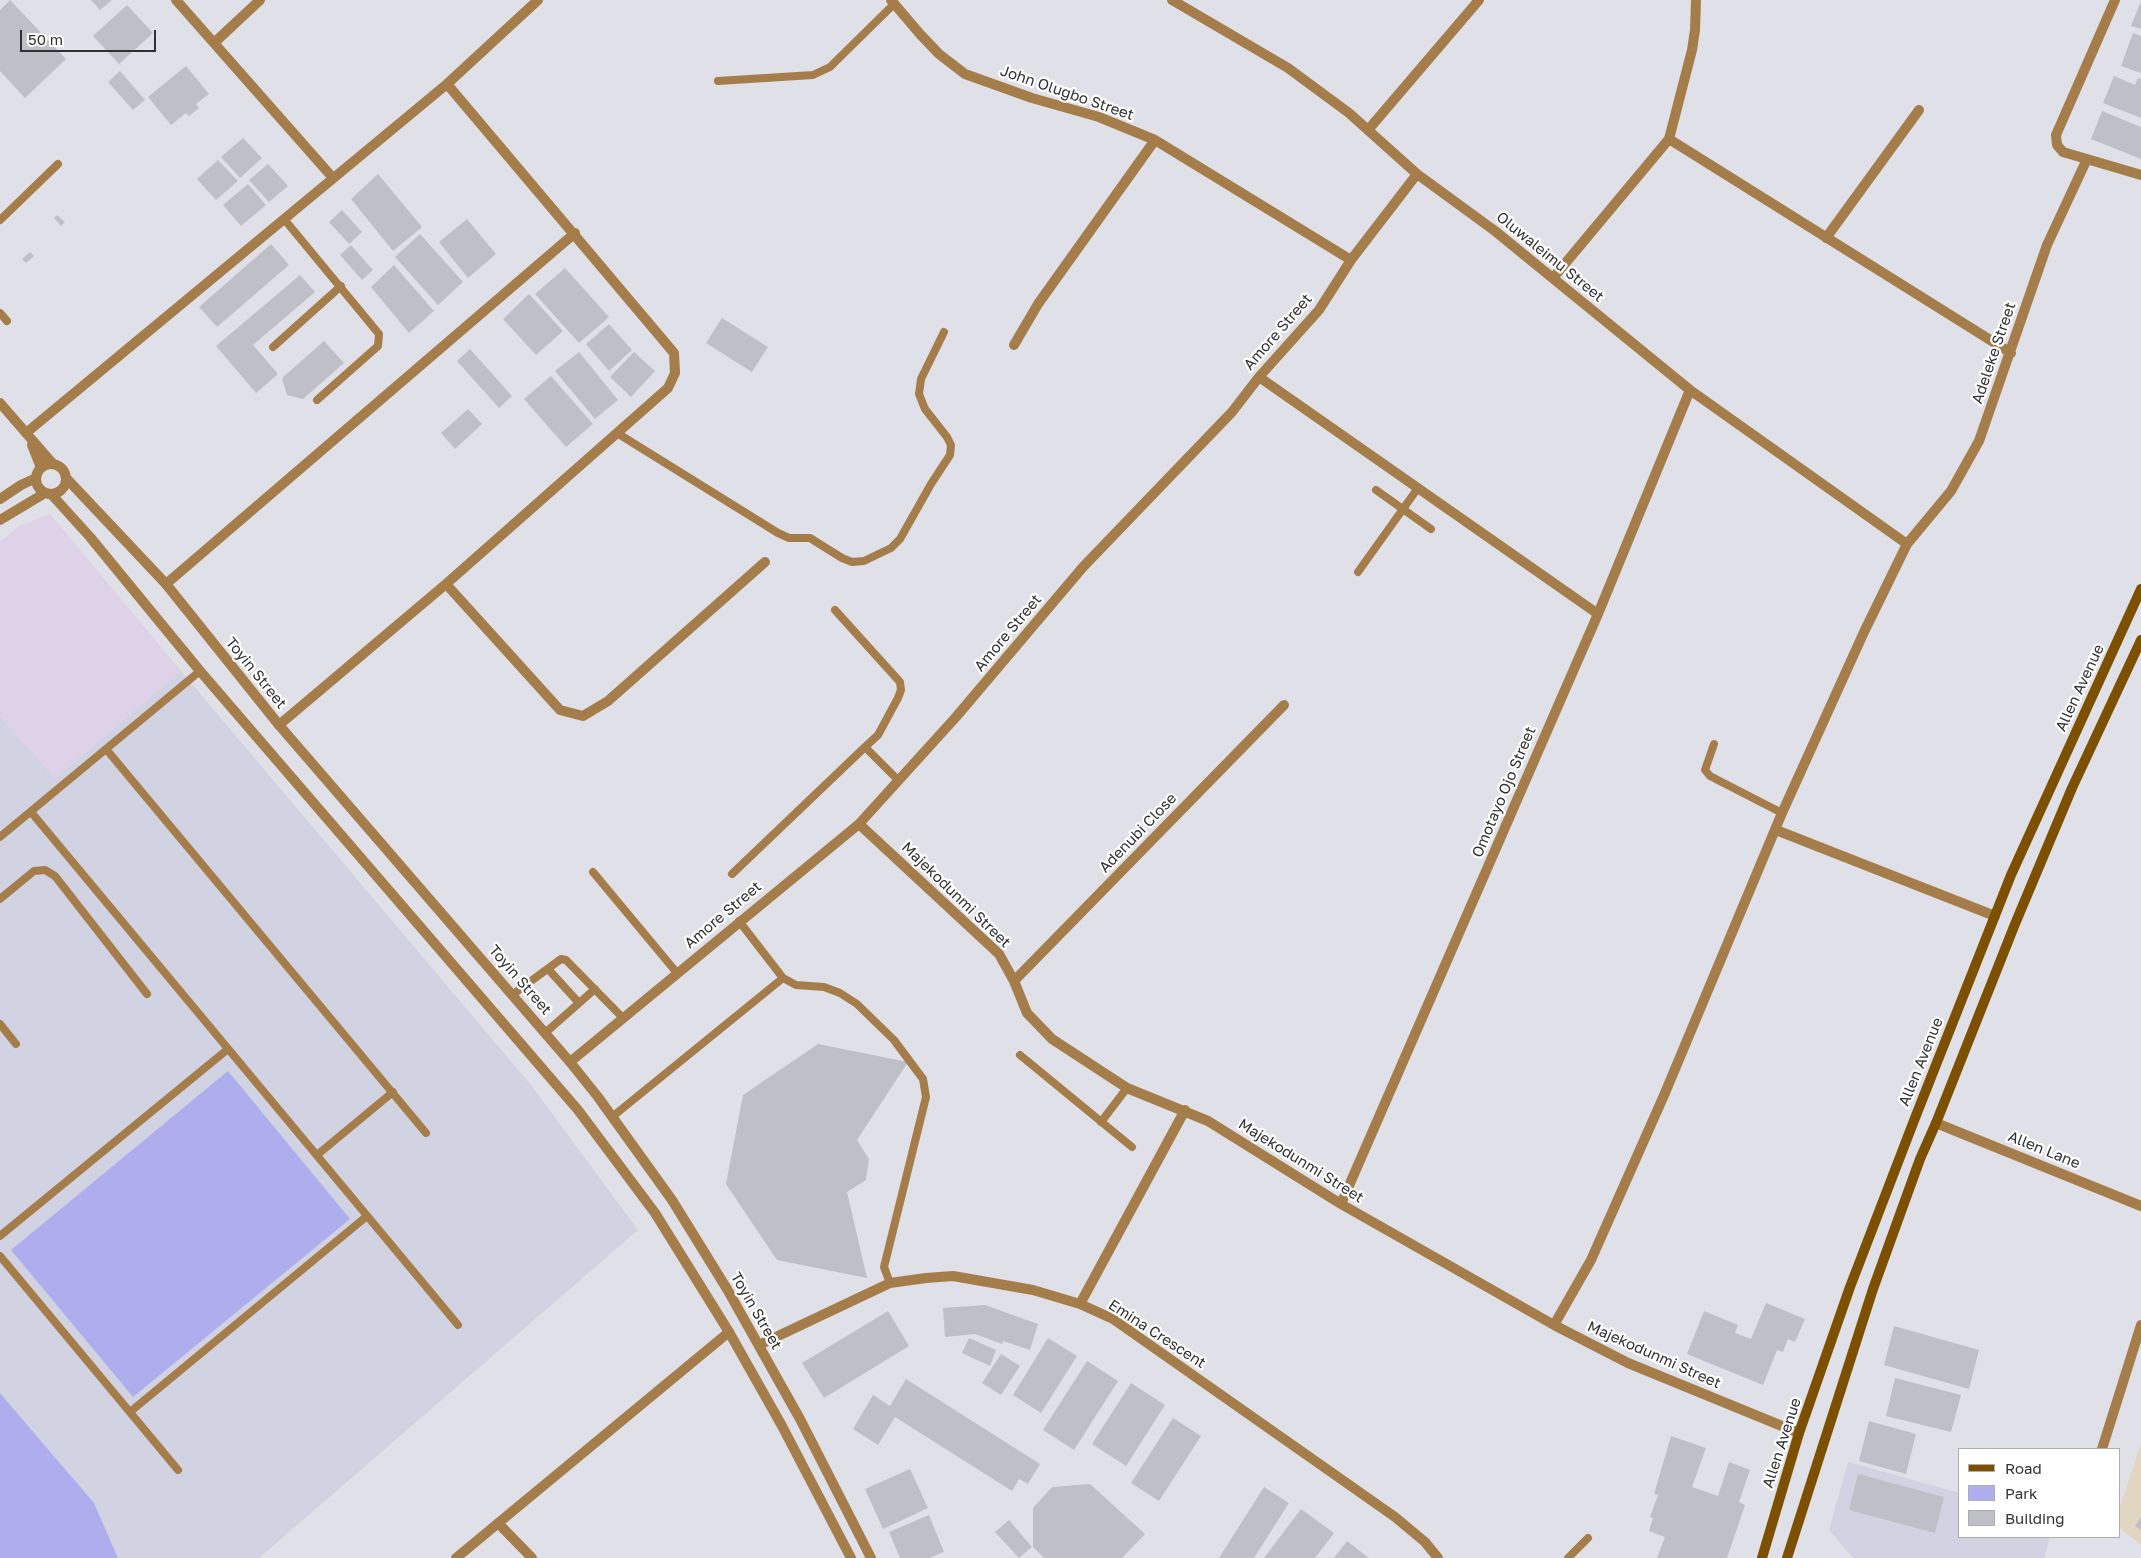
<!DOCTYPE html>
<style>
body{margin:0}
#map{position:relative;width:2141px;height:1558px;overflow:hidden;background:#e0e0e8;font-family:"Golos Text",sans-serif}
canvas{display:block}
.legend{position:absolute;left:1958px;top:1448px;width:162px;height:90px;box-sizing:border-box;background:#fff;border:1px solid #adadae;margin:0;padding:6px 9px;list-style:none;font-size:15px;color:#313134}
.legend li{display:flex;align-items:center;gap:10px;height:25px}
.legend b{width:25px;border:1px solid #adadae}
.scale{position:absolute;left:20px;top:30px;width:136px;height:22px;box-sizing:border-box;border:2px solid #313134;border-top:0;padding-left:6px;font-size:15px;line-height:18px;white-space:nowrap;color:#313134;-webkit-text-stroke:4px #fff;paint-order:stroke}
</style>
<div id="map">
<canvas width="2141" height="1558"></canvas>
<ul class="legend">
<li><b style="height:6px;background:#7d5000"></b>Road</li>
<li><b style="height:14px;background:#aeaeee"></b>Park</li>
<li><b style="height:14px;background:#bfc0c7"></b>Building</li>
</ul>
<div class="scale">50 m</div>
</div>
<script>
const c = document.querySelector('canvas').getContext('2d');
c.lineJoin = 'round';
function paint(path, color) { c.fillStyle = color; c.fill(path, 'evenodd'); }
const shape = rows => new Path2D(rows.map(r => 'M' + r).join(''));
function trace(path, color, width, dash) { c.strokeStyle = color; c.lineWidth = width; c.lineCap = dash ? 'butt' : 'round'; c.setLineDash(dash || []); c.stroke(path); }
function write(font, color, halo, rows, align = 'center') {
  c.font = font + ' "Golos Text",sans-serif'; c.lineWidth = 4.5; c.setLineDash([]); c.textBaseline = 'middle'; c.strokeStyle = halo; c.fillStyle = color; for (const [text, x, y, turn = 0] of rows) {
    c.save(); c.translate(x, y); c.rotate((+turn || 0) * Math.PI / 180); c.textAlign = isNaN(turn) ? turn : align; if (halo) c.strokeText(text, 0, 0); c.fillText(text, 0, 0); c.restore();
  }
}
paint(shape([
 [181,671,531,1085,638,1230,259,1558,118,1558,94,1503,0,1393,0,716,55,778],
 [1848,1462,1960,1493,1960,1537,2050,1537,2044,1558,1853,1558,1829,1530]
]), '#d2d3e2');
paint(shape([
 [50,514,181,671,55,779,0,716,0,542,19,526]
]), '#ddd2e7');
paint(shape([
 [2141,1443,2141,1545,2120,1528,2120,1506]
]), '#e0d6c1');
paint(shape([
 [228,1071,350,1219,133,1397,11,1250],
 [0,1393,94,1503,118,1558,0,1558]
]), '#aeaeee');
paint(shape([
 [10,0,66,59,25,98,0,71,0,10],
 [91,0,112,0,100,10],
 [2141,1,2141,29,2131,26],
 [127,5,153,33,119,64,93,36],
 [2133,33,2141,36,2141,73,2121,66],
 [186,66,209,94,196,104,199,108,189,116,186,113,171,125,148,97],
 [120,71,145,100,133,110,108,82],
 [2114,76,2135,85,2138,78,2141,79,2141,118,2103,103],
 [2102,111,2141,127,2141,159,2091,139],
 [243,138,262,158,240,178,221,157],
 [218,160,238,181,216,200,197,179],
 [268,164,288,186,269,202,249,180],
 [378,174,422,227,393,251,351,199],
 [248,184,266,205,241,226,223,205],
 [342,210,362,232,349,244,329,222],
 [57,215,65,222,61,226,54,218],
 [467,219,496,254,468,278,439,242],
 [420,234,463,282,438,305,395,257],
 [271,244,289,265,217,327,199,307],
 [351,245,373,270,362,280,340,255],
 [30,252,34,256,26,263,22,259],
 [394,265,434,311,409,333,371,287],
 [565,268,609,317,579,343,535,294],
 [300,275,315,292,253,345,278,374,256,393,216,346],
 [529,294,563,331,536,355,503,319],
 [722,318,768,347,752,372,706,343],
 [609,324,632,350,609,371,586,344],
 [324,341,344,363,303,399,287,395,282,378],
 [470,349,512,396,499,408,457,361],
 [579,352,618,400,595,419,555,371],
 [634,352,655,371,631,397,610,377],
 [551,376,593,424,566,447,524,399],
 [468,409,482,424,455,449,441,433],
 [818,1044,908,1062,857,1140,869,1159,866,1180,847,1192,867,1278,777,1260,726,1184,743,1095],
 [1766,1303,1805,1319,1795,1342,1788,1339,1783,1352,1777,1350,1763,1385,1687,1354,1704,1311,1738,1325,1735,1333,1751,1339],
 [985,1305,1038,1324,1030,1350,1003,1341,1002,1344,975,1334,945,1337,943,1308],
 [888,1311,909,1346,824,1398,802,1363],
 [1894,1326,1979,1350,1969,1389,1884,1365],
 [969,1338,996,1350,990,1366,962,1353],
 [1048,1338,1077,1356,1041,1413,1013,1395],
 [1001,1354,1020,1366,1001,1395,982,1383],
 [1087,1361,1118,1381,1074,1450,1043,1430],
 [1895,1378,1961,1395,1951,1432,1886,1416],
 [906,1379,1040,1464,1028,1484,1019,1479,1012,1491,895,1417,878,1445,853,1429,873,1395,890,1406],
 [1131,1383,1165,1405,1126,1466,1092,1444],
 [1173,1418,1201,1436,1159,1501,1131,1483],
 [1869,1421,1916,1434,1906,1474,1859,1461],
 [1671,1436,1706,1448,1692,1487,1718,1496,1729,1462,1750,1470,1739,1502,1745,1505,1727,1558,1657,1558,1665,1537,1649,1531,1653,1518,1650,1517,1658,1495,1654,1494],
 [910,1469,928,1508,883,1529,865,1489],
 [1858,1474,1944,1497,1935,1533,1849,1510],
 [1090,1484,1145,1534,1122,1558,1044,1558,1033,1547,1033,1508,1052,1487],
 [1264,1487,1289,1503,1254,1558,1219,1558],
 [1301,1509,1334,1533,1315,1558,1264,1558],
 [929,1515,944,1552,929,1558,900,1558,889,1532],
 [2141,1517,2141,1530,2135,1526],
 [1009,1520,1032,1547,1019,1558,995,1532],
 [1347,1541,1369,1558,1334,1558]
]), '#bfc0c7');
trace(shape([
 [718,81,813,75,830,67,894,4],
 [284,219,379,334,378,346,317,400],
 [0,220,58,164],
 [0,313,7,321],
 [273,347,341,286],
 [617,433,778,533,789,538,810,538,842,558,852,562,864,561,891,548,900,539,931,484,950,455,951,445,947,437,925,409,919,394,921,379,944,332],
 [1376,490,1431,529],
 [1358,572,1418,488],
 [835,610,900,682,901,690,898,698,878,735,865,747,898,780],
 [1714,744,1705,770,1710,776,1782,813],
 [106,749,426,1133],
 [31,812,458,1325],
 [0,837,200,671],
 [593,872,677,973],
 [732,874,865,747],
 [0,899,34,871,45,870,55,876,147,994],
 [548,969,579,1003],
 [783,978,796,985,824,987,840,993,857,1004,894,1040,923,1079,926,1097,884,1267,890,1283],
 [512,995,561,959,566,960,623,1018],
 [0,1024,16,1044],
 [545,1033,595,989],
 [1020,1055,1132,1147],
 [612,1117,783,978,739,921],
 [1101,1122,1127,1088],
 [317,1155,393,1092],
 [0,1236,228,1049],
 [0,1256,178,1470],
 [130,1412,367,1216],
 [1568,1558,1588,1538]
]), '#a57d4a', 8);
trace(shape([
 [176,0,333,178],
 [891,0,920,34,939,54,965,74,1032,98,1099,117,1155,140,1351,260],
 [1172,0,1288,68,1349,113,1417,174,1495,231,1690,390,1907,544],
 [2115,0,2056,135,2057,145,2063,152,2141,175],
 [214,43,260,0],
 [1368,130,1479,0],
 [1669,139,2011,353],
 [1826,238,1919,110],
 [1553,278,1669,139,1692,50,1695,30,1696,0],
 [1014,345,1038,304,1155,140],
 [1259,377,1598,614],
 [0,403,53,464],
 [26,433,447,84,538,0],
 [32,445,41,468],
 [166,584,575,233],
 [446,584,560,710,583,716,608,701,765,562],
 [279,725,446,584,668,388,675,373,674,353,447,84],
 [859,824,999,954,1014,981,1027,1013,1052,1039,1127,1088,1208,1121,1341,1204,1554,1325,1628,1363,1799,1433],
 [1776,830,1995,916],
 [1014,981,1284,705],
 [570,1062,859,824,956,717,1083,567,1232,412,1259,377,1319,310,1351,260,1417,174],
 [1936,1123,2141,1206],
 [1341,1204,1598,614,1690,390],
 [1080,1304,1185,1110],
 [1554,1325,1591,1260,1665,1093,1782,813,1864,632,1907,544,1951,491,1979,441,2047,245,2087,159],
 [759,1345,890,1283,926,1278,953,1276,1033,1290,1080,1304,1113,1319,1395,1517,1425,1542,1438,1558],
 [2102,1449,2141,1325],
 [498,1523,532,1558],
 [456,1558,729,1332]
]), '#a57d4a', 10);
trace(shape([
 '36 479a15 15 0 1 1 30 0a15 15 0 1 1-30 0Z',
 [67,479,166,584,279,725,570,1062,598,1097,672,1200,727,1289,800,1419,871,1558],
 [52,495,90,537,200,671,578,1110,655,1213,729,1332,782,1426,851,1558],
 [0,499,21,485,36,478],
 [0,520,45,493]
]), '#a57d4a', 10);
trace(shape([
 [1762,1558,1799,1433,1850,1287,1915,1118,2011,875,2141,589],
 [1787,1558,1873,1289,1920,1159,1936,1123,2015,924,2072,788,2141,640]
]), '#7d5000', 10);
write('15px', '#313134', '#fff', [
 ["John Olugbo Street",1067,93,19],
 ["Oluwaleimu Street",1550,257,39],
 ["Amore Street",1278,332,-49],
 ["Adeleke Street",1994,353,-71],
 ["Amore Street",1008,633,-50],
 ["Toyin Street",256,673,51],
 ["Allen Avenue",2080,688,-65],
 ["Omotayo Ojo Street",1504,792,-67],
 ["Adenubi Close",1138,833,-46],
 ["Majekodunmi Street",956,895,44],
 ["Amore Street",723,915,-40],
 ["Toyin Street",520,980,49],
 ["Allen Avenue",1921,1062,-68],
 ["Allen Lane",2044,1150,22],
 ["Majekodunmi Street",1301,1161,32],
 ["Toyin Street",756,1311,60],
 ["Emina Crescent",1157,1334,33],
 ["Majekodunmi Street",1654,1355,24],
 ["Allen Avenue",1782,1443,-72]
]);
</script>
